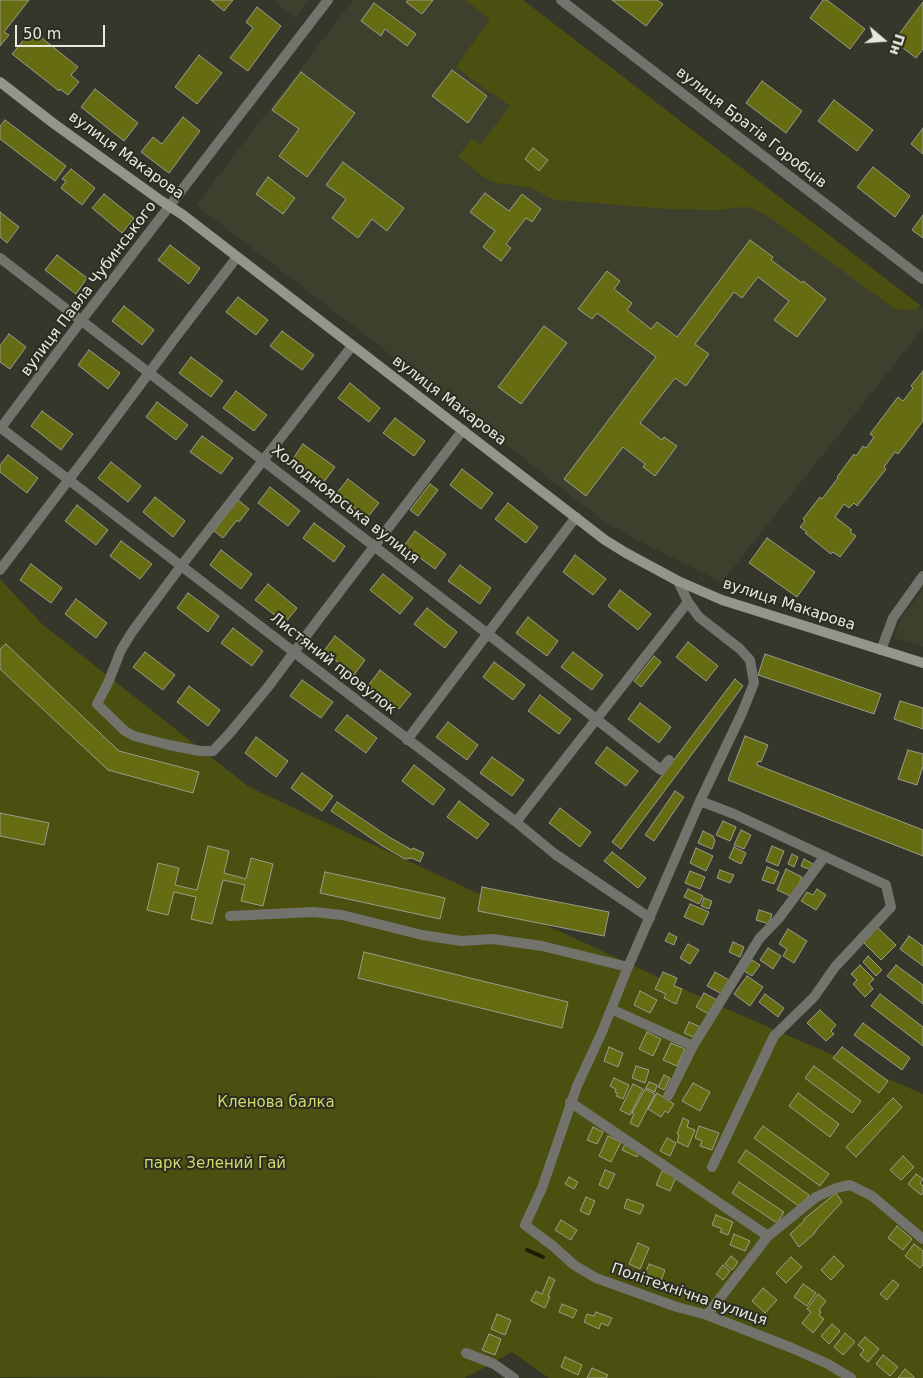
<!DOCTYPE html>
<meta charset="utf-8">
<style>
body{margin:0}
#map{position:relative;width:923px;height:1378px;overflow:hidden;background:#35372b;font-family:"DejaVu Sans",sans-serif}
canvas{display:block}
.north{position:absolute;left:858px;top:15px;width:50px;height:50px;-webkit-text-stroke:4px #2b2d21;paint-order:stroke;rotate:108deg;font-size:14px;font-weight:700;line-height:20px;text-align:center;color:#e7e9e1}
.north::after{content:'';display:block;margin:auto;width:18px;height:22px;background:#e7e9e1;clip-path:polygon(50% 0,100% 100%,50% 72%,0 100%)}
.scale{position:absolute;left:15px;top:25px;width:90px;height:22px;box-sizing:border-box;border:2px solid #e7e9e1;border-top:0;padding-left:6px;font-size:15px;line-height:18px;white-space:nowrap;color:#e7e9e1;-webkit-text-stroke:4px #2b2d21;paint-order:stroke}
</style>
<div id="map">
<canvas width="923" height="1378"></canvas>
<div class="north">Пн</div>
<div class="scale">50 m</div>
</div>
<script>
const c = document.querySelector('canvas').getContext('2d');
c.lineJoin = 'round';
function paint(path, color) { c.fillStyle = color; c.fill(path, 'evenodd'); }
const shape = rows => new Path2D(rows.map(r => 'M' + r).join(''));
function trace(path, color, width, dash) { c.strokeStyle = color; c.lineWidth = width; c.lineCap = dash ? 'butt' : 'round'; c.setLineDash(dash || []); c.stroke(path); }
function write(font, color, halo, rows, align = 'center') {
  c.font = font + ' "DejaVu Sans",sans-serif'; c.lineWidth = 4; c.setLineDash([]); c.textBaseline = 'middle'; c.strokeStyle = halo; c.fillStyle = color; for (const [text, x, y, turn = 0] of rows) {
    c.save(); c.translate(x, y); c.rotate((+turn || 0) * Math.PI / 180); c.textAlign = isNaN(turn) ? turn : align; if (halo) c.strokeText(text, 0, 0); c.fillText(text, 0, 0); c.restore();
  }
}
paint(shape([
 [273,0,309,0,295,18],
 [353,0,523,0,923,308,923,328,722,582,637,540,605,522,395,358,196,205],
 [923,589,923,647,895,638,896,630,899,621]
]), '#3d402d');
paint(shape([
 [465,0,523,0,920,305,915,310,895,309,766,215,752,208,744,207,717,210,666,209,557,200,549,198,533,188,497,183,489,180,481,175,458,157,472,138,480,145,510,106,491,92,490,93,456,67,490,19],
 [0,579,42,624,249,787,729,1010,923,1094,923,1378,549,1378,512,1352,465,1378,0,1377]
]), '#4b5011');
trace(shape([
 [527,1250,543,1257]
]), '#1a1c03', 4);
const building = shape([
 [0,0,29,0,4,32,9,35,0,46,0,0],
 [211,0,233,0,224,11,211,0],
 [408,0,433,0,422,14,406,2,408,0],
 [612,0,657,0,663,4,646,26,612,0],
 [823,0,827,0,865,29,850,49,810,18,823,0],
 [923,2,923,49,916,58,894,41,923,2],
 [374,3,416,34,407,46,385,29,381,36,361,21,374,3],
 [257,7,281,26,248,71,230,58,253,28,246,22,257,7],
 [32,30,78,67,71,75,79,82,68,95,60,89,59,91,12,54,32,30],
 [199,55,222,73,197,104,175,87,199,55],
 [452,70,487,96,468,123,432,96,452,70],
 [301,72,355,113,307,177,279,156,299,129,272,110,301,72],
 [762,81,802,111,786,133,746,103,762,81],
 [95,89,138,123,124,141,81,107,95,89],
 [834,100,873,130,857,151,818,121,834,100],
 [183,117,200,131,169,173,141,152,153,137,162,144,183,117],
 [5,120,66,166,55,181,0,139,0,126,5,120],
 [923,128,923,154,911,144,923,128],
 [533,148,548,160,539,171,525,159,533,148],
 [343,162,404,208,387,231,372,219,358,238,332,218,346,199,326,185,343,162],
 [873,167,910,196,895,217,857,187,873,167],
 [71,169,95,188,82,205,61,188,66,181,62,179,71,169],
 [268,177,295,198,283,214,256,194,268,177],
 [485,193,509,211,522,194,541,209,532,222,526,218,506,244,511,248,501,261,483,247,495,231,470,212,485,193],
 [104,194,134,218,122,233,92,208,104,194],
 [0,212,19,227,7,243,0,237,0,212],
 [923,215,923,238,912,230,923,215],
 [750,240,773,257,771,260,802,283,803,281,826,299,797,337,774,320,789,301,758,277,742,298,734,292,695,344,709,354,686,386,675,378,640,423,662,440,664,437,677,446,655,476,643,467,645,464,623,447,586,496,564,479,656,357,597,313,592,319,578,309,607,271,620,281,614,289,632,303,627,310,651,329,657,322,677,337,750,240],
 [170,245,200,268,189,284,158,260,170,245],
 [57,255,87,278,76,294,45,270,57,255],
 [238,297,268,320,256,335,226,312,238,297],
 [124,306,154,330,142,345,112,321,124,306],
 [544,326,567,343,521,404,498,387,544,326],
 [282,331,314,355,302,370,270,346,282,331],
 [9,334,26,347,10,369,0,362,0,346,9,334],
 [89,350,120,373,108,389,78,365,89,350],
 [191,357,223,381,211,397,179,373,191,357],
 [923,371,923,421,898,454,895,452,884,467,886,469,857,506,854,503,849,508,844,504,835,517,852,530,850,532,856,536,840,557,833,552,831,554,805,533,807,532,800,527,805,521,803,519,820,497,822,499,838,478,837,477,854,454,856,456,863,446,866,448,874,437,870,434,898,397,903,401,913,388,911,386,923,371],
 [350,383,380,408,369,422,338,398,350,383],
 [236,391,267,415,254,431,223,408,236,391],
 [157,402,188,425,176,440,146,417,157,402],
 [42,411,73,434,61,450,31,426,42,411],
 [395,418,425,441,414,456,383,433,395,418],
 [202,436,233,458,221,474,190,452,202,436],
 [303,444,335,467,323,483,292,460,303,444],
 [8,455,38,478,27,493,0,472,0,465,8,455],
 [111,462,141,486,128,502,98,478,111,462],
 [462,469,493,493,481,509,450,485,462,469],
 [348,479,379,503,367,518,336,494,348,479],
 [430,484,438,490,418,516,410,510,430,484],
 [270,487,300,511,288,526,258,503,270,487],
 [155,497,185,521,173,537,143,512,155,497],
 [238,500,249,509,239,522,237,520,223,538,214,531,238,500],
 [508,503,538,527,526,543,495,519,508,503],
 [77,505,108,530,96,545,65,521,77,505],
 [314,523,345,546,334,562,303,538,314,523],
 [415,531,446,554,435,569,404,546,415,531],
 [767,538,815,572,797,597,749,563,767,538],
 [121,541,152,564,140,579,110,556,121,541],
 [221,550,252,574,241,589,210,565,221,550],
 [575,555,606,579,593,595,563,572,575,555],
 [31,564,62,588,51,603,20,580,31,564],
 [460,565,491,588,480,604,448,581,460,565],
 [383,574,413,598,400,614,370,590,383,574],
 [268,584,297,608,285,623,255,600,268,584],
 [620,590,651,614,638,630,608,606,620,590],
 [188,593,219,616,208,632,177,608,188,593],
 [76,599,107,623,96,638,65,614,76,599],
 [427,608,457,632,445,648,414,624,427,608],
 [528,617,558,641,547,656,516,633,528,617],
 [233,628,263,651,252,666,221,643,233,628],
 [335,636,365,660,354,675,324,651,335,636],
 [688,642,718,666,706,681,676,657,688,642],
 [6,644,119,751,199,772,193,793,108,770,0,669,0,649,6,644],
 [145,652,175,675,163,690,133,667,145,652],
 [573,652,603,675,592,690,561,667,573,652],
 [765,654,881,694,874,714,758,675,765,654],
 [654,656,661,662,641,687,634,681,654,656],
 [494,662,525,685,513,700,483,677,494,662],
 [380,670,411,694,399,709,368,686,380,670],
 [735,679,743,686,621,849,612,842,735,679],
 [302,680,333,702,321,718,290,696,302,680],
 [189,686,220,710,208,726,177,702,189,686],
 [540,695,571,719,559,734,528,711,540,695],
 [900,701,923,708,923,729,894,719,900,701],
 [640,703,671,727,659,743,628,719,640,703],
 [347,715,377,738,366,753,335,730,347,715],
 [448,722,478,745,467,760,436,737,448,722],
 [745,736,768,745,761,762,758,761,757,765,923,830,923,856,728,780,745,736],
 [256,737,288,761,276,777,245,753,256,737],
 [607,747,638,771,626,786,595,763,607,747],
 [908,750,923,754,923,766,917,785,898,779,908,750],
 [492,757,524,780,512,796,480,773,492,757],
 [414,765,445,789,433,805,402,781,414,765],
 [302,773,333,796,322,811,291,788,302,773],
 [675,791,684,797,654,841,645,835,675,791],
 [459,801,489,824,477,839,447,817,459,801],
 [337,802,389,837,412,850,413,848,424,853,420,862,412,858,405,859,384,847,331,811,337,802],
 [560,808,591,832,580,847,549,823,560,808],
 [0,813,49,823,44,845,0,836,0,813],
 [723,821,736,827,730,841,716,835,723,821],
 [741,830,751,835,744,849,734,845,741,830],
 [703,831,713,836,715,841,712,849,698,843,703,831],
 [208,846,229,851,224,873,246,879,251,858,273,864,263,906,241,901,245,885,223,880,212,924,191,919,196,897,174,892,168,915,147,910,158,863,179,868,175,885,197,890,208,846],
 [772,846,784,851,778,866,766,861,772,846],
 [734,847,746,853,741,864,729,858,734,847],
 [696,848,713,856,706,871,690,863,696,848],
 [612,852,646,878,638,888,604,861,612,852],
 [792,854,798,857,794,867,788,864,792,854],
 [804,859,813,864,811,870,801,866,804,859],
 [767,867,779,872,774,884,762,880,767,867],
 [786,869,802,877,793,897,777,890,786,869],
 [720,870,734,875,730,883,717,878,720,870],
 [690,871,705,877,700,889,685,883,690,871],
 [325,872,445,898,440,919,320,893,325,872],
 [482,887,609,912,604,936,478,911,482,887],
 [688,889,703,896,699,904,684,897,688,889],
 [817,889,826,895,816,910,801,901,807,892,813,895,817,889],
 [704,898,712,901,709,909,701,906,704,898],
 [690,904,709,912,703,925,684,917,690,904],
 [759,910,772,914,769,924,756,920,759,910],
 [877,927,896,945,881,960,863,942,877,927],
 [788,929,807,941,794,963,783,956,787,949,779,944,788,929],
 [669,933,677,937,674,945,665,941,669,933],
 [909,936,923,946,923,966,900,949,909,936],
 [733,942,744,947,740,957,729,952,733,942],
 [688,944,699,950,690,964,680,958,688,944],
 [768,948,781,956,773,969,760,960,768,948],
 [364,952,568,1002,562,1028,358,978,364,952],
 [868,956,882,970,876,976,863,962,868,956],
 [752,960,760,965,752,976,744,971,752,960],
 [860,965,874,979,869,984,873,989,865,997,853,984,857,980,851,974,860,965],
 [896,965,923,985,923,1004,887,976,896,965],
 [663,972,677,978,674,986,682,989,676,1004,664,998,666,994,655,989,663,972],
 [715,972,729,980,722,994,707,986,715,972],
 [747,976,763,987,750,1006,734,994,747,976],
 [640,991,657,1000,650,1013,634,1005,640,991],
 [704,993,717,1000,709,1014,696,1007,704,993],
 [765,994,784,1008,778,1017,759,1002,765,994],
 [880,994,923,1027,923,1046,871,1006,880,994],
 [820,1010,836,1025,831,1031,834,1034,826,1041,807,1023,820,1010],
 [689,1022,701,1027,696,1038,684,1033,689,1022],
 [863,1023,910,1058,902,1070,854,1035,863,1023],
 [647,1032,661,1039,653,1056,639,1049,647,1032],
 [671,1043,685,1049,677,1066,663,1060,671,1043],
 [609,1047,623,1053,618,1067,604,1061,609,1047],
 [842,1047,888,1081,879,1093,833,1058,842,1047],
 [636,1066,649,1070,645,1083,632,1078,636,1066],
 [814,1066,861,1101,852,1113,805,1078,814,1066],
 [664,1075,670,1078,664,1090,658,1087,664,1075],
 [614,1078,629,1085,623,1099,616,1096,618,1093,615,1092,616,1089,610,1086,614,1078],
 [649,1082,657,1085,655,1092,646,1088,649,1082],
 [693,1083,710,1092,700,1111,682,1101,693,1083],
 [633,1084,643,1089,630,1115,620,1110,633,1084],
 [645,1089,655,1094,638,1127,630,1123,634,1114,632,1113,645,1089],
 [657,1093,674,1104,668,1113,665,1111,661,1117,648,1109,657,1093],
 [798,1093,839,1124,830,1137,789,1106,798,1093],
 [893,1098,902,1107,856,1157,846,1147,893,1098],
 [683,1118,689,1121,687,1127,695,1130,688,1147,677,1142,679,1135,677,1134,683,1118],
 [699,1126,719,1133,712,1150,700,1146,702,1141,695,1138,699,1126],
 [763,1126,829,1174,820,1186,754,1138,763,1126],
 [593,1127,603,1132,597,1144,587,1140,593,1127],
 [608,1136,621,1142,611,1162,599,1156,608,1136],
 [667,1138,676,1143,670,1156,660,1151,667,1138],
 [626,1142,641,1149,637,1157,622,1150,626,1142],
 [746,1150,809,1195,800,1207,738,1162,746,1150],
 [903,1156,914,1167,901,1180,890,1170,903,1156],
 [605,1170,615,1174,608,1189,599,1185,605,1170],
 [662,1171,676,1177,670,1191,656,1185,662,1171],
 [916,1174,923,1179,920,1183,923,1186,923,1193,921,1195,908,1184,916,1174],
 [569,1177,578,1182,574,1189,565,1184,569,1177],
 [739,1182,784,1212,777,1223,732,1193,739,1182],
 [836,1193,842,1202,817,1229,814,1234,799,1247,790,1234,804,1221,804,1219,836,1193],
 [586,1197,595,1201,589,1215,580,1211,586,1197],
 [627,1199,644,1205,640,1214,624,1208,627,1199],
 [716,1215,733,1222,728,1235,720,1232,722,1229,712,1225,716,1215],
 [561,1220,577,1230,571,1240,555,1230,561,1220],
 [897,1226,912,1239,903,1250,888,1238,897,1226],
 [734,1234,750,1241,745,1251,730,1245,734,1234],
 [638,1243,649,1248,640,1269,629,1264,638,1243],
 [914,1244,923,1251,923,1265,920,1268,905,1256,914,1244],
 [731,1256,738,1262,732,1270,725,1264,731,1256],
 [834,1256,844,1266,831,1280,821,1270,834,1256],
 [791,1257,802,1267,786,1283,776,1273,791,1257],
 [649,1264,665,1270,661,1281,645,1274,649,1264],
 [723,1265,730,1271,723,1280,716,1274,723,1265],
 [549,1277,555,1280,548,1296,550,1297,545,1308,531,1301,536,1291,542,1294,549,1277],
 [893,1280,899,1285,887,1300,880,1294,893,1280],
 [803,1284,816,1293,807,1306,794,1297,803,1284],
 [763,1288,777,1300,765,1313,752,1301,763,1288],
 [818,1294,826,1301,819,1310,821,1312,819,1315,824,1319,813,1333,802,1323,811,1312,807,1309,818,1294],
 [562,1304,577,1310,573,1318,559,1312,562,1304],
 [596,1312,612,1318,608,1326,601,1323,599,1329,584,1322,587,1314,594,1316,596,1312],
 [497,1314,511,1320,505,1335,491,1329,497,1314],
 [832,1324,840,1331,829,1344,821,1336,832,1324],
 [845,1333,855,1342,843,1355,834,1347,845,1333],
 [489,1334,501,1339,495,1355,482,1350,489,1334],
 [865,1337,879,1349,868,1362,860,1355,864,1350,858,1345,865,1337],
 [883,1355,898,1367,890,1376,876,1364,883,1355],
 [565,1357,582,1365,578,1375,561,1367,565,1357],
 [592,1368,608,1375,606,1378,587,1378,592,1368],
 [905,1369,914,1377,914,1378,898,1378,905,1369]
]);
paint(building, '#666c11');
trace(building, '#9a9c8e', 1);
trace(shape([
 [561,0,923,279],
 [0,258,488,634,661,770,669,760],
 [352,346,181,566,132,632,121,650,108,683,97,704,125,731,134,736,169,745,200,751,213,751,229,734,268,687,321,616,463,430],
 [1,428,516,822,555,854,650,918],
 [0,429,81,321,328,0],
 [0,570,96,444,175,338,237,257],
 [678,581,688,602,699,617,740,649,750,660,754,683,742,713,700,801,628,967,602,1032,577,1086,542,1188,525,1225,553,1246,574,1265,596,1278,677,1307,707,1315,792,1348,828,1364,851,1378],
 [881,650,893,618,923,576],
 [407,740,576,517],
 [700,801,734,814,886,885,891,907,835,967,814,997,774,1036,712,1167],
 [516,822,688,602],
 [230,916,313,912,342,915,422,935,461,941,493,939,542,946,628,967],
 [611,1009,693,1046],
 [668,1096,693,1046,759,939,779,918,825,856],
 [570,1102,768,1236],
 [707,1315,768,1236,816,1197,836,1188,850,1185,872,1196,923,1239],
 [466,1353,494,1364,514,1378]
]), '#72736d', 10);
trace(shape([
 [0,82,53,123,160,200,183,215,605,540,626,553,678,581,722,600,923,663]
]), '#94968c', 10);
write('15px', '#e7e9e1', '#2b2d21', [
 ["вулиця Братів Горобців",751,128,38],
 ["вулиця Макарова",126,156,36],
 ["вулиця Павла Чубинського",89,289,-53],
 ["вулиця Макарова",449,401,37],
 ["Холодноярська вулиця",345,505,38],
 ["вулиця Макарова",789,605,18],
 ["Листяний провулок",333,664,38],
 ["Політехнічна вулиця",689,1295,19]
]);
write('15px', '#cfda69', '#2b2d21', [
 ["Кленова балка",276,1103],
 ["парк Зелений Гай",215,1164]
]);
</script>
